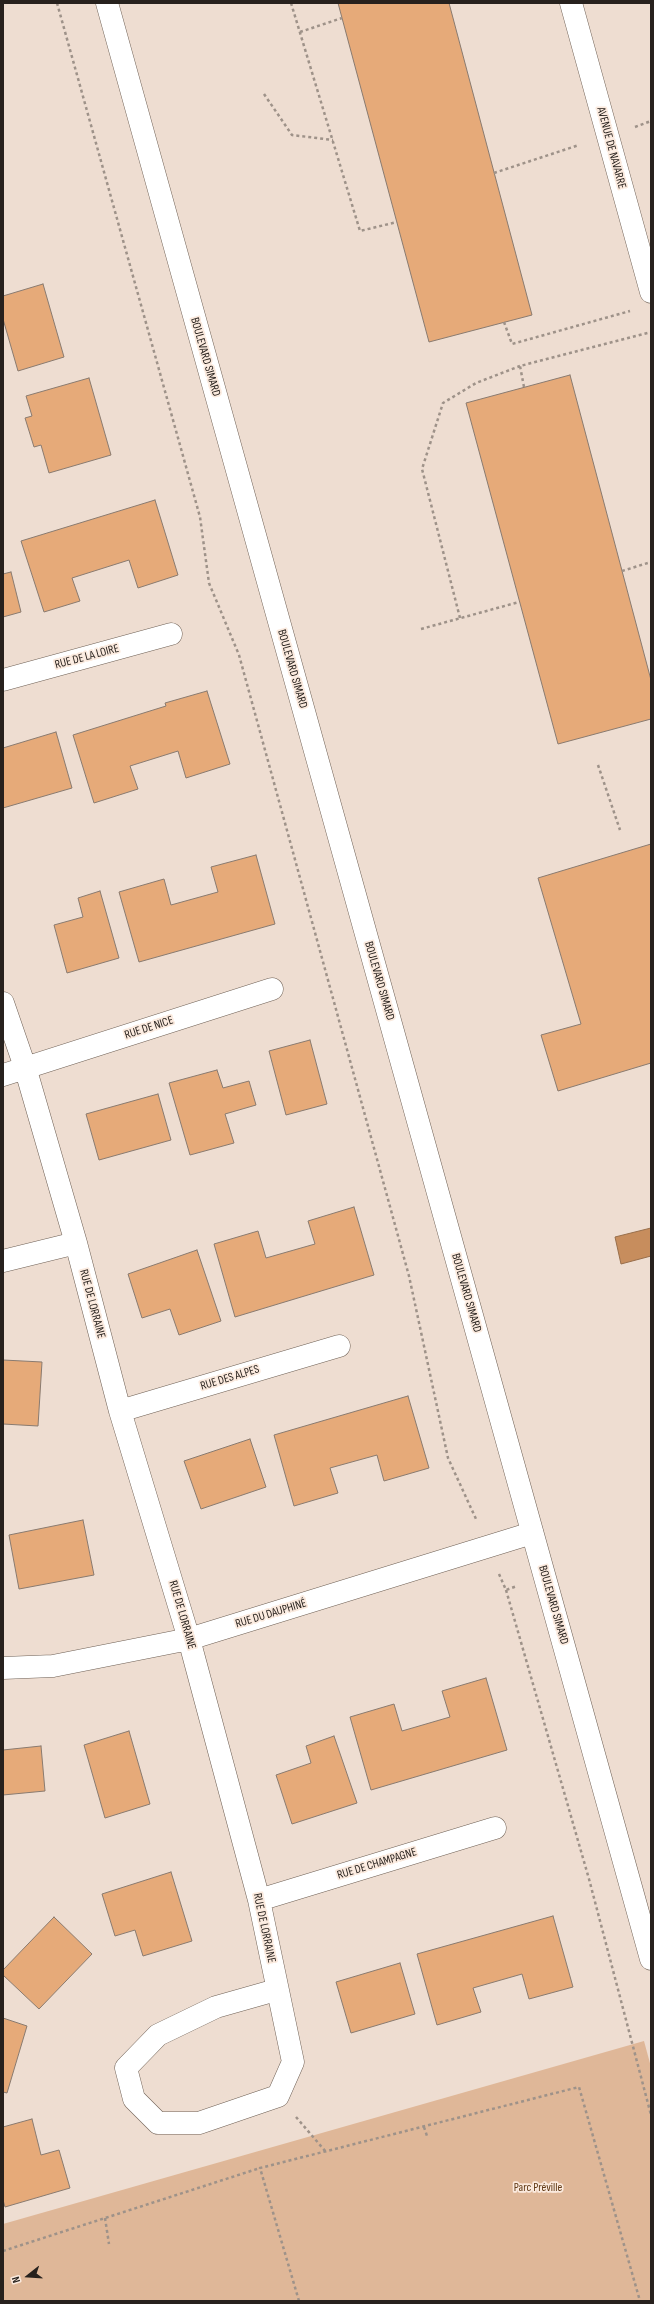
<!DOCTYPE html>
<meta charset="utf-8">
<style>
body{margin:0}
#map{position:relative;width:654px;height:2304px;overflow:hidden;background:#eeddd1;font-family:"Sofia Sans Condensed",sans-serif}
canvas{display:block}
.frame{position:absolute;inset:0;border:4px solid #27211d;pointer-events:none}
.north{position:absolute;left:8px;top:2256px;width:40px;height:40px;-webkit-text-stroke:3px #fbeade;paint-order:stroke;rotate:253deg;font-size:11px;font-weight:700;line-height:16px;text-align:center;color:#27211d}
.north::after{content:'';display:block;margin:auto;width:14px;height:18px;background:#27211d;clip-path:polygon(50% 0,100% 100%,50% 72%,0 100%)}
</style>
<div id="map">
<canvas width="654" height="2304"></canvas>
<div class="frame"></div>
<div class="north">N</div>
</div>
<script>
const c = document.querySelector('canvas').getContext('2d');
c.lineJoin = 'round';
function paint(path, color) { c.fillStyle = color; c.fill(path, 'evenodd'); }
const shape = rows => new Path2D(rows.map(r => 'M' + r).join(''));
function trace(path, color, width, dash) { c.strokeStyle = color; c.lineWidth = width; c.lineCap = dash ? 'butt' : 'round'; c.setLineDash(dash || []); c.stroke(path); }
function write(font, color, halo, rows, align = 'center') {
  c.font = font + ' "Sofia Sans Condensed",sans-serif'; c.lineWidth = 3.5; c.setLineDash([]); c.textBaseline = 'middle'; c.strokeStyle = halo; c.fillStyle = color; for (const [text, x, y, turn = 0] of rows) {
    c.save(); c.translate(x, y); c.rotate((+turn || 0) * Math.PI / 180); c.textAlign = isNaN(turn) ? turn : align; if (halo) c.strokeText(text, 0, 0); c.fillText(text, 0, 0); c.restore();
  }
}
paint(shape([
 [644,2041,651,2067,651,2301,3,2301,3,2224]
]), '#dfb798');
const water = shape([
 [651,1228,651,1256,621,1264,615,1237,651,1228]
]);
paint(water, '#c78d5d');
trace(water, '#976d4a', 1);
const building = shape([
 [338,3,449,3,532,315,429,342,338,3],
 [43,284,64,357,18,371,3,319,3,296,43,284],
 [570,375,651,680,651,719,558,744,466,403,570,375],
 [89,378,111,455,49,473,41,445,34,447,25,418,32,416,26,396,89,378],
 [155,500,178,575,138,588,129,560,72,578,80,601,44,612,21,541,155,500],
 [11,572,21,612,3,617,3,574,11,572],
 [207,691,230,764,186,778,178,751,130,766,138,789,94,803,73,735,166,706,165,703,207,691],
 [56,732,72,788,3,808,3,748,56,732],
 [651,844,651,1063,558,1091,541,1035,581,1024,538,878,651,844],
 [256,855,275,924,139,962,119,892,164,879,171,905,218,892,211,867,256,855],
 [100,891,119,958,67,973,54,925,83,917,78,898,100,891],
 [310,1040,327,1104,286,1115,269,1051,310,1040],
 [217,1070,223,1088,249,1081,256,1105,225,1114,234,1143,190,1155,169,1083,217,1070],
 [158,1094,171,1140,99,1160,86,1114,158,1094],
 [354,1207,374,1275,235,1317,214,1244,258,1231,266,1258,315,1244,308,1221,354,1207],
 [197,1250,221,1321,179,1335,170,1309,142,1318,128,1274,197,1250],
 [3,1360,42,1362,38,1426,3,1424,3,1360],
 [408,1396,429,1468,384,1481,377,1455,330,1468,338,1493,294,1506,274,1435,408,1396],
 [250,1439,266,1487,201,1509,184,1461,250,1439],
 [83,1520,94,1575,19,1589,9,1535,83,1520],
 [486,1678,507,1750,371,1790,350,1717,394,1704,402,1731,450,1717,442,1691,486,1678],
 [129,1731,150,1804,105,1818,84,1745,129,1731],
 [334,1736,357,1803,292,1824,276,1775,311,1763,306,1746,334,1736],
 [41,1746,45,1791,3,1795,3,1750,41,1746],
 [171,1872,192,1941,143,1956,135,1930,115,1936,102,1894,171,1872],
 [553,1916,573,1987,529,1999,522,1974,473,1988,481,2012,437,2025,417,1954,553,1916],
 [54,1917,92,1954,39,2009,3,1975,3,1970,54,1917],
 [400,1963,415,2014,351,2033,336,1982,400,1963],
 [3,2018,27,2026,7,2093,3,2092,3,2018],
 [32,2119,41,2155,59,2150,70,2188,5,2207,3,2200,3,2127,32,2119]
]);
paint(building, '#e6aa79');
trace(building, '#897a6f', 1);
const minor = shape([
 [571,3,651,292],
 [3,680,171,634],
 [3,1003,25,1067,76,1243,120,1411,189,1639,259,1900,293,2062,278,2096,199,2123,158,2123,134,2099,126,2068,158,2035,216,2007,276,1990],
 [3,1075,272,989],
 [3,1261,76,1243],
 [120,1411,339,1346],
 [3,1668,53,1666,189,1639,532,1533],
 [259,1900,495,1828]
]);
const secondary = shape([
 [107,3,651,1959]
]);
trace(minor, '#6f6156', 23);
trace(secondary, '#6f6156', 23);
trace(shape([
 [57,3,200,517,209,583,239,655,409,1276,448,1458,476,1519],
 [291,3,360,231,397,222],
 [300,32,342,18],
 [264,94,292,135,333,140],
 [635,127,651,121],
 [494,173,579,145],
 [504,322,512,344,630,311],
 [524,387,520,366,651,332],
 [622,571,651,562],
 [460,618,422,469,443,403,476,383,520,366],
 [421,629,519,602],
 [598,765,620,830],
 [499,1574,506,1590,517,1586],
 [506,1590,589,1879,651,2115],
 [296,2117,326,2152],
 [424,2127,427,2136],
 [105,2218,109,2244],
 [3,2251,260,2168],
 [299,2301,260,2168,579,2087,640,2301]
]), '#9e9289', 2.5, [3, 3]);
trace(minor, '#fff', 22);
trace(secondary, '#fff', 22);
write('12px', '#27211d', '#fbeade', [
 ["AVENUE DE NAVARRE",611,148,75],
 ["BOULEVARD SIMARD",205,357,74],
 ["RUE DE LA LOIRE",87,657,-15],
 ["BOULEVARD SIMARD",292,669,74],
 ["BOULEVARD SIMARD",379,981,74],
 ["RUE DE NICE",149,1028,-18],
 ["BOULEVARD SIMARD",466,1293,74],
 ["RUE DE LORRAINE",92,1304,75],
 ["RUE DES ALPES",230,1378,-17],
 ["BOULEVARD SIMARD",553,1605,74],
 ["RUE DU DAUPHINÉ",271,1614,-17],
 ["RUE DE LORRAINE",182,1615,74],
 ["RUE DE CHAMPAGNE",377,1864,-17],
 ["RUE DE LORRAINE",264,1928,78]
]);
write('12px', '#5e3611', '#fbeade', [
 ["Parc Préville",538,2188]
]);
</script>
